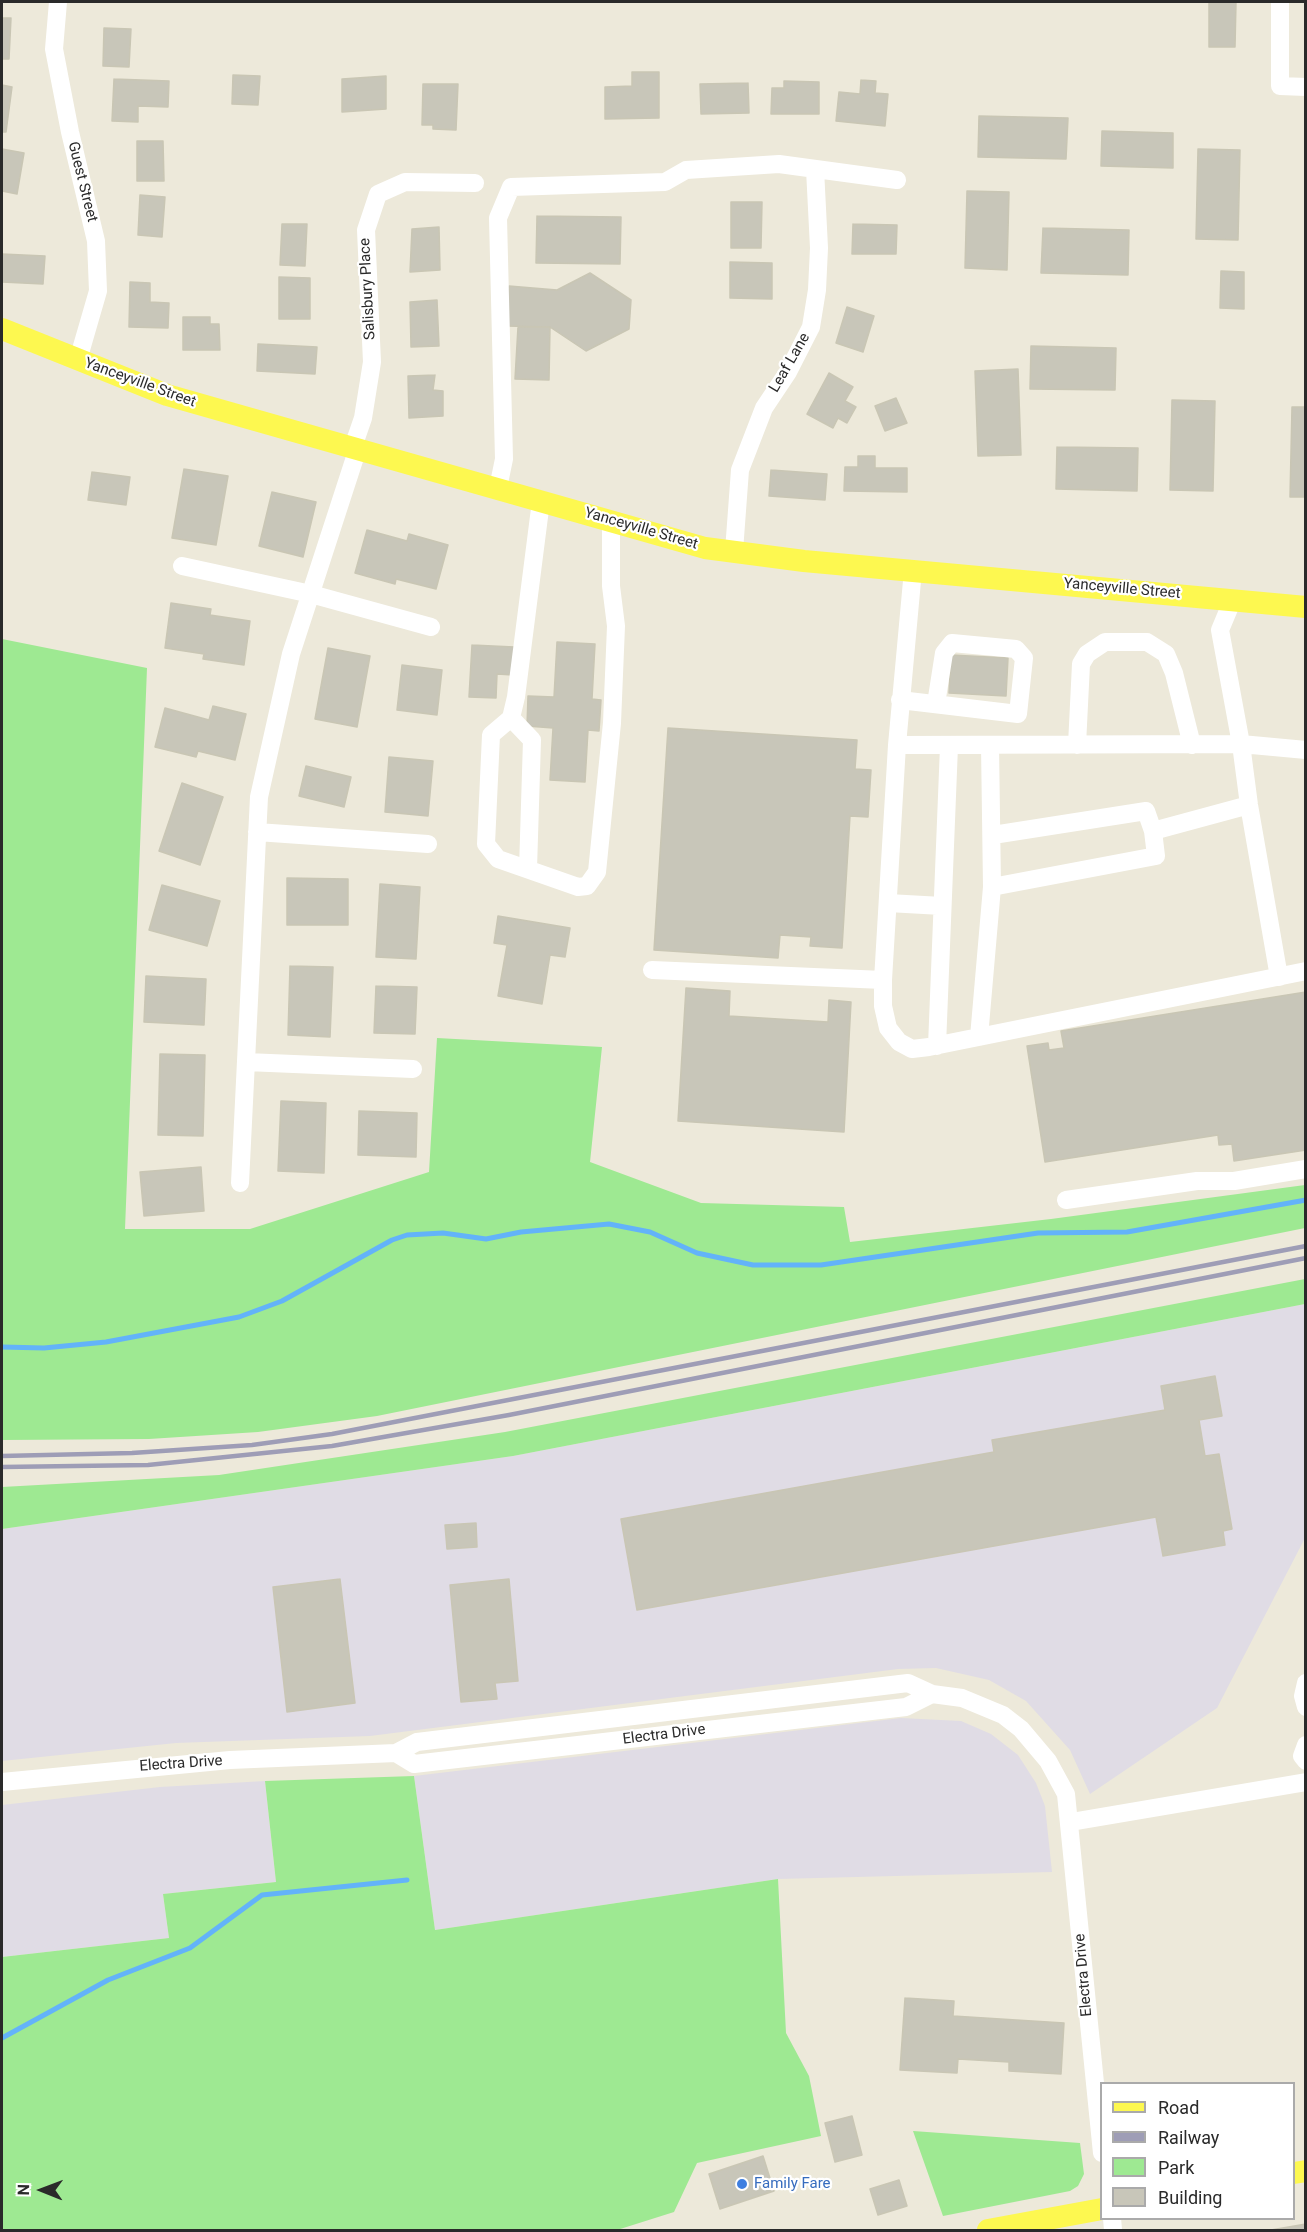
<!DOCTYPE html>
<style>
body{margin:0}
#map{position:relative;width:1307px;height:2232px;overflow:hidden;background:#ede9da;font-family:Roboto,sans-serif}
canvas{display:block}
.frame{position:absolute;inset:0;border:3px solid #2a2a2a;pointer-events:none}
.legend{position:absolute;left:1100px;top:2082px;width:195px;height:138px;box-sizing:border-box;background:#fff;border:2px solid #aaa;margin:0;padding:8px 10px;list-style:none;font-size:18px;color:#2a2a2a}
.legend li{display:flex;align-items:center;gap:12px;height:30px}
.legend b{width:30px;border:2px solid #aaa}
.north{position:absolute;left:12px;top:2160px;width:60px;height:60px;-webkit-text-stroke:4px #fff;paint-order:stroke;rotate:271deg;font-size:16px;font-weight:700;line-height:24px;text-align:center;color:#2a2a2a}
.north::after{content:'';display:block;margin:auto;width:21px;height:27px;background:#2a2a2a;clip-path:polygon(50% 0,100% 100%,50% 72%,0 100%)}
</style>
<div id="map">
<canvas width="1307" height="2232"></canvas>
<div class="frame"></div>
<ul class="legend">
<li><b style="height:8px;background:#fdf850"></b>Road</li>
<li><b style="height:8px;background:#9e9db6"></b>Railway</li>
<li><b style="height:16px;background:#9ee992"></b>Park</li>
<li><b style="height:16px;background:#c8c6b9"></b>Building</li>
</ul>
<div class="north">N</div>
</div>
<script>
const c = document.querySelector('canvas').getContext('2d');
c.lineJoin = 'round';
function paint(path, color) { c.fillStyle = color; c.fill(path, 'evenodd'); }
const shape = rows => new Path2D(rows.map(r => 'M' + r).join(''));
function trace(path, color, width, dash) { c.strokeStyle = color; c.lineWidth = width; c.lineCap = dash ? 'butt' : 'round'; c.setLineDash(dash || []); c.stroke(path); }
function write(font, color, halo, rows, align = 'center') {
  c.font = font + ' Roboto,sans-serif'; c.lineWidth = 4.5; c.setLineDash([]); c.textBaseline = 'middle'; c.strokeStyle = halo; c.fillStyle = color; for (const [text, x, y, turn = 0] of rows) {
    c.save(); c.translate(x, y); c.rotate((+turn || 0) * Math.PI / 180); c.textAlign = isNaN(turn) ? turn : align; if (halo) c.strokeText(text, 0, 0); c.fillText(text, 0, 0); c.restore();
  }
}
paint(shape([
 [1305,1304,1305,1538,1217,1708,1090,1794,1070,1750,1026,1701,989,1680,936,1668,898,1669,370,1736,176,1743,2,1761,2,1529,513,1456],
 [901,1718,961,1721,991,1734,1018,1755,1036,1783,1045,1806,1052,1872,778,1879,435,1930,414,1776],
 [265,1781,276,1882,163,1894,169,1938,2,1957,2,1805,160,1787]
]), '#e0dce5');
paint(shape([
 [2,639,147,668,125,1229,250,1229,429,1172,437,1038,602,1047,590,1162,701,1203,844,1207,850,1242,1051,1219,1305,1185,1305,1228,377,1416,258,1432,149,1439,2,1440],
 [1305,1279,1305,1304,513,1456,2,1529,2,1487,219,1475,505,1432],
 [414,1776,435,1930,778,1879,786,2033,809,2076,821,2136,697,2163,674,2212,617,2230,2,2230,2,1957,169,1938,163,1894,276,1882,265,1781],
 [913,2131,1080,2143,1084,2174,1078,2186,1070,2191,943,2216]
]), '#9ee992');
trace(shape([
 [2,1347,44,1348,106,1342,239,1317,282,1301,392,1240,407,1235,443,1233,486,1239,521,1232,609,1224,650,1232,697,1253,753,1265,821,1265,1038,1233,1127,1232,1306,1200],
 [2,2038,108,1980,190,1948,262,1895,407,1880]
]), '#63b3f9', 5);
const building = shape([
 [1209,2,1236,2,1235,47,1209,47,1209,2],
 [2,18,11,18,9,59,2,59,2,18],
 [104,28,131,29,129,67,103,66,104,28],
 [632,72,659,72,659,118,605,119,605,87,632,86,632,72],
 [233,75,260,76,258,105,232,104,233,75],
 [386,76,386,109,342,112,342,79,386,76],
 [114,79,169,81,168,107,138,106,138,122,112,121,114,79],
 [861,80,876,81,875,93,888,94,885,126,836,121,839,92,860,94,861,80],
 [784,81,819,82,819,114,771,114,772,88,784,88,784,81],
 [748,83,749,113,701,114,700,84,748,83],
 [423,84,458,84,456,130,433,129,433,125,422,125,423,84],
 [2,85,12,87,6,132,2,132,2,85],
 [979,116,1068,118,1066,159,978,157,979,116],
 [1102,131,1173,133,1173,168,1101,166,1102,131],
 [137,141,163,141,164,181,137,181,137,141],
 [2,149,24,153,17,194,2,191,2,149],
 [1198,149,1240,150,1238,240,1196,239,1198,149],
 [967,191,1009,192,1007,270,965,268,967,191],
 [140,195,165,197,162,237,138,235,140,195],
 [731,202,762,202,761,248,731,248,731,202],
 [537,216,621,217,620,264,536,263,537,216],
 [282,224,307,224,305,266,280,265,282,224],
 [853,224,897,225,896,254,852,254,853,224],
 [439,227,440,270,410,272,412,229,439,227],
 [1043,228,1129,230,1128,275,1041,273,1043,228],
 [2,254,45,256,43,284,2,282,2,254],
 [730,262,772,263,772,299,730,298,730,262],
 [1221,271,1244,272,1244,309,1220,308,1221,271],
 [590,273,631,300,629,329,586,351,550,327,506,326,509,286,557,290,590,273],
 [279,277,310,278,310,319,279,319,279,277],
 [130,282,150,283,150,302,169,303,168,328,129,327,130,282],
 [437,300,439,346,411,347,410,302,437,300],
 [847,307,874,316,863,352,836,343,847,307],
 [183,317,210,317,210,324,219,324,220,350,183,350,183,317],
 [518,327,550,327,549,380,515,379,518,327],
 [258,344,317,347,315,374,257,371,258,344],
 [1031,346,1116,348,1115,390,1030,389,1031,346],
 [1018,369,1021,455,978,456,975,371,1018,369],
 [829,373,853,387,845,401,856,407,847,423,838,418,833,428,807,414,829,373],
 [435,375,433,390,443,391,443,416,409,418,408,376,435,375],
 [896,398,907,423,885,431,875,406,896,398],
 [1172,400,1215,401,1213,491,1170,490,1172,400],
 [1292,407,1306,407,1306,497,1290,497,1292,407],
 [1057,447,1138,448,1137,491,1056,489,1057,447],
 [858,456,875,456,875,468,907,468,907,492,844,491,845,467,858,467,858,456],
 [184,469,228,476,216,545,172,538,184,469],
 [771,470,827,474,825,500,769,496,771,470],
 [92,472,130,477,126,505,88,500,92,472],
 [272,492,316,502,303,557,259,546,272,492],
 [367,530,407,541,409,534,448,545,436,589,396,579,395,584,355,573,367,530],
 [171,603,211,609,210,615,250,621,244,665,203,659,204,654,165,648,171,603],
 [557,642,595,644,592,699,601,700,599,731,588,730,585,782,550,780,553,728,527,726,528,696,554,697,557,642],
 [472,645,514,647,513,675,497,674,496,698,469,697,472,645],
 [328,648,370,656,357,727,315,719,328,648],
 [951,655,1008,658,1006,696,949,693,951,655],
 [402,665,442,670,437,715,397,710,402,665],
 [213,706,246,714,235,760,198,751,196,757,155,747,165,708,209,720,213,706],
 [668,728,857,740,855,769,871,770,868,817,850,816,842,948,810,946,811,937,780,935,778,958,654,950,668,728],
 [389,757,433,761,428,816,385,812,389,757],
 [306,766,351,777,344,807,299,796,306,766],
 [182,783,223,797,200,865,159,851,182,783],
 [287,878,348,879,348,925,287,925,287,878],
 [380,884,420,887,416,959,376,957,380,884],
 [162,885,220,901,207,946,149,930,162,885],
 [498,916,570,928,565,957,550,955,542,1004,498,996,507,945,494,943,498,916],
 [290,966,333,967,330,1037,288,1035,290,966],
 [146,976,206,979,204,1025,144,1022,146,976],
 [376,986,417,987,415,1034,374,1033,376,986],
 [686,988,730,991,729,1016,828,1022,829,1000,851,1002,844,1132,678,1121,686,988],
 [1306,992,1306,1150,1234,1161,1232,1144,1219,1145,1218,1135,1045,1162,1027,1046,1048,1043,1049,1050,1064,1048,1061,1031,1306,992],
 [160,1054,205,1055,203,1136,158,1135,160,1054],
 [281,1101,326,1103,324,1173,278,1171,281,1101],
 [359,1111,417,1113,416,1157,358,1155,359,1111],
 [201,1167,204,1211,144,1216,140,1172,201,1167],
 [1215,1376,1222,1416,1199,1420,1205,1456,1219,1454,1232,1529,1223,1531,1225,1545,1163,1556,1156,1517,637,1610,621,1519,994,1452,992,1440,1165,1410,1161,1386,1215,1376],
 [476,1523,477,1547,447,1549,445,1525,476,1523],
 [340,1579,355,1703,287,1712,273,1587,340,1579],
 [509,1579,518,1681,495,1683,497,1699,461,1702,450,1585,509,1579],
 [905,1998,954,2001,953,2016,1064,2023,1061,2074,1009,2071,1009,2062,958,2059,957,2073,900,2070,905,1998],
 [852,2116,862,2155,835,2162,825,2123,852,2116],
 [763,2156,774,2191,720,2209,709,2174,763,2156],
 [899,2180,907,2206,878,2215,870,2189,899,2180],
 [1306,2224,1306,2230,1271,2230,1306,2224]
]);
paint(building, '#c8c6b9');
trace(building, '#c9c6b4', 1.5);
trace(shape([
 [58,2,54,49,70,132,96,241,98,291,78,360],
 [1280,2,1280,86,1306,87],
 [353,447,363,418,372,362,366,230,378,194,405,182,475,183],
 [498,488,504,459,498,218,511,187,665,182,686,170,779,164,897,180],
 [541,501,516,697,511,718,491,735,486,844,498,859,578,887,587,886,597,872,612,723,616,626,611,586,611,521],
 [734,551,740,470,764,408,788,372,811,327,817,290,819,248,815,169],
 [182,566,311,594,431,627],
 [913,570,897,745,883,980,883,1006,888,1028,899,1042,912,1049,929,1047,1306,971],
 [900,700,1018,714,1024,658,1016,649,952,643,944,653,936,704],
 [511,718,532,740,528,869],
 [897,745,1241,744,1220,630,1233,599],
 [990,745,992,887],
 [1077,745,1081,664,1087,654,1105,642,1147,642,1166,654,1174,673,1192,745],
 [257,832,428,844],
 [993,835,1146,811,1153,831],
 [888,903,942,906],
 [652,970,883,980],
 [1279,977,1249,805,1241,744,1306,750],
 [979,1037,992,887,1156,856,1153,831,1249,805],
 [937,1046,949,746],
 [246,1062,413,1069],
 [240,1183,259,797,291,654,358,448],
 [1066,1200,1197,1181,1234,1181,1306,1169],
 [1306,1683,1303,1696,1306,1707],
 [1306,1745,1302,1756,1306,1761],
 [396,1753,414,1764,906,1707,932,1694],
 [2,1782,230,1760,396,1753,417,1742,908,1683,932,1694,962,1698,1003,1715,1021,1729,1048,1761,1066,1794,1102,2153],
 [1071,1822,1306,1782],
 [1112,2218,1113,2230]
]), '#fff', 18);
trace(shape([
 [2,329,167,395,705,548,804,561,1306,607],
 [1294,2173,1306,2171],
 [988,2230,1102,2209]
]), '#fdf850', 22);
trace(shape([
 [2,1456,132,1453,252,1445,332,1434,1306,1246],
 [2,1467,148,1465,332,1446,509,1415,1306,1258]
]), '#9e9db6', 4.5);
for (const [x, y, r, color] of [
 [742,2184,6,"#3f7fe0"]
]) { const dot = new Path2D(); dot.arc(x, y, r, 0, 2 * Math.PI); c.fillStyle = color; c.fill(dot); trace(dot, '#fff', 2); }
write('15px', '#2a2a2a', '#fff', [
 ["Guest Street",82,182,76],
 ["Salisbury Place",368,289,-93],
 ["Leaf Lane",790,363,-60],
 ["Yanceyville Street",140,383,20],
 ["Yanceyville Street",641,529,16],
 ["Yanceyville Street",1122,589,5],
 ["Electra Drive",664,1735,-7],
 ["Electra Drive",181,1764,-4],
 ["Electra Drive",1084,1975,-95]
]);
write('15px', '#366cbe', '#fff', [
 ["Family Fare",754,2184]
], 'left');
</script>
